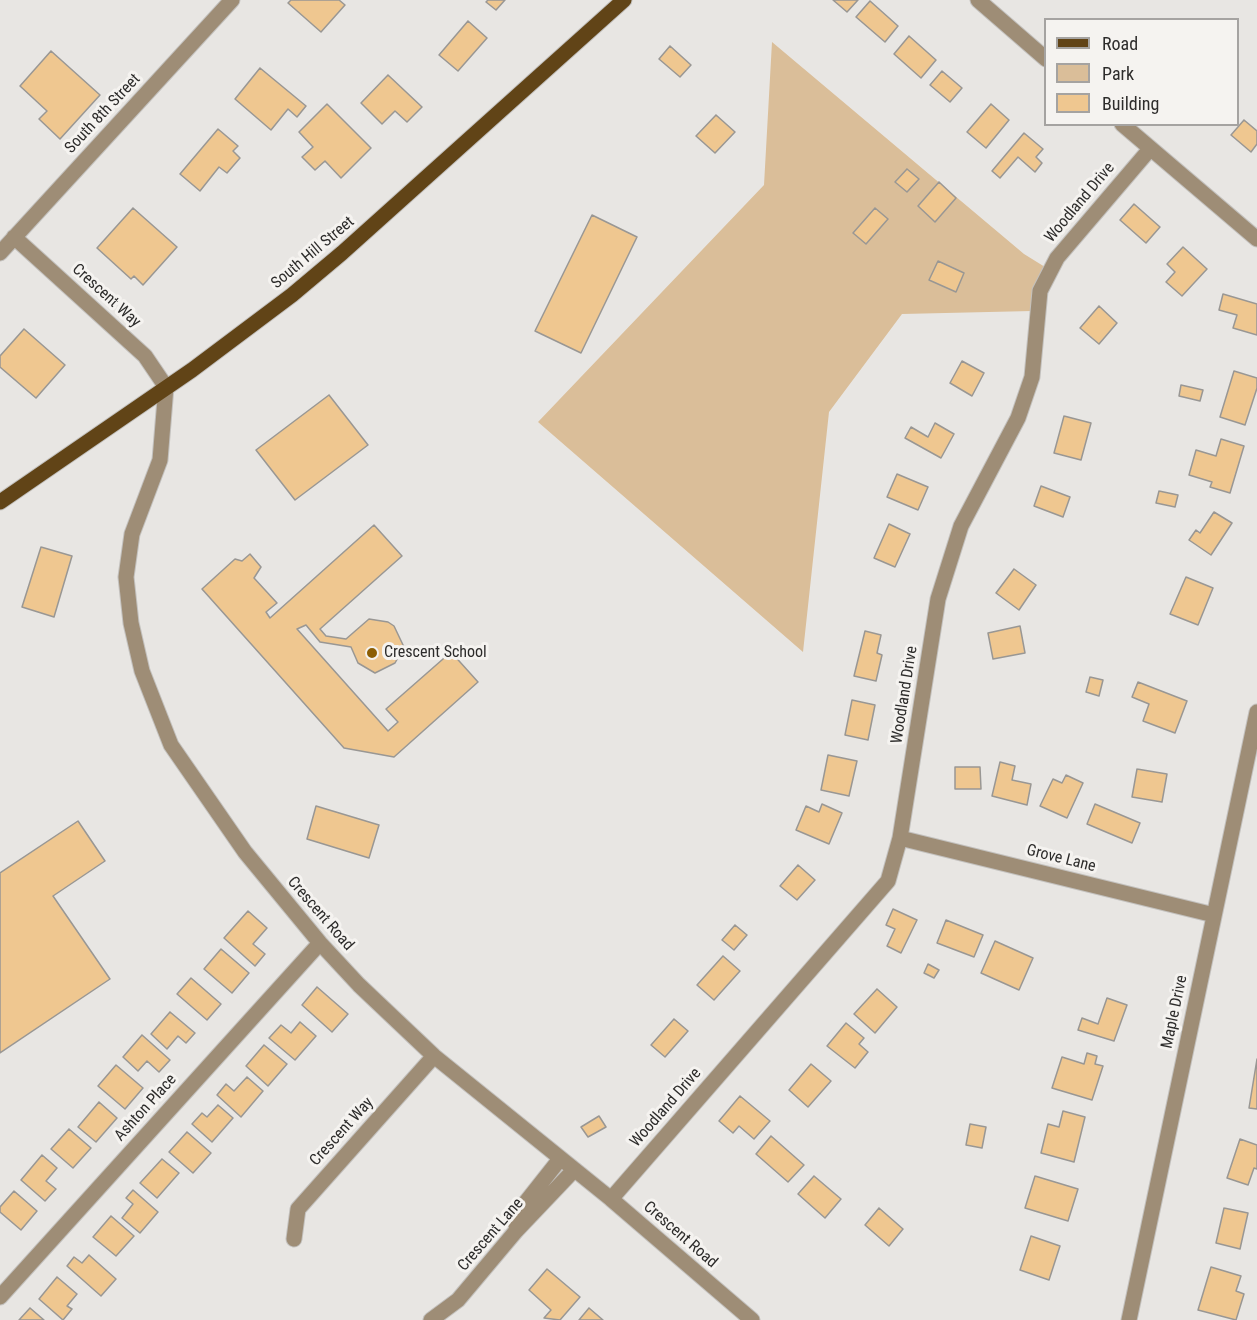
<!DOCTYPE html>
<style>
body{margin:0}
#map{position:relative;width:1257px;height:1320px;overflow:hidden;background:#e8e6e3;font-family:"Roboto Condensed",sans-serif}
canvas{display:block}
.legend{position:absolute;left:1044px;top:18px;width:195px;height:108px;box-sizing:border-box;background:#f5f3f0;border:2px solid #a5a3a1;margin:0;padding:8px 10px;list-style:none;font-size:18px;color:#2d2c2b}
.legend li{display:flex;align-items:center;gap:12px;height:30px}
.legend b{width:30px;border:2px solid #a5a3a1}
</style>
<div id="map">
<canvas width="1257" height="1320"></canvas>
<ul class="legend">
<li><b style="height:8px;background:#614417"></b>Road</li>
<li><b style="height:16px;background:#dabe99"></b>Park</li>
<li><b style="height:16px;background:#efc790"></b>Building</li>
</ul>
</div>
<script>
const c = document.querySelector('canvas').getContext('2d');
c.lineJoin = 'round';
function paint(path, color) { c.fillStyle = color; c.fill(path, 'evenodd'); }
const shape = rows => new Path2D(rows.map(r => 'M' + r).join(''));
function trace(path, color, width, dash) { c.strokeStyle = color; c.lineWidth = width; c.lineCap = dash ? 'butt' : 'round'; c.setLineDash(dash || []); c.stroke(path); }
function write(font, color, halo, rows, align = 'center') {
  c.font = font + ' "Roboto Condensed",sans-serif'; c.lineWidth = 6; c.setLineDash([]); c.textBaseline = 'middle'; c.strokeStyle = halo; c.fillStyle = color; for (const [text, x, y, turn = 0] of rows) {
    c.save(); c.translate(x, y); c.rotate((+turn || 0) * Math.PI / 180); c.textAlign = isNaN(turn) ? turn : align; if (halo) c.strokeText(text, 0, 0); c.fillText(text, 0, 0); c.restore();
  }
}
paint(shape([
 [772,42,1024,254,1045,267,1032,311,902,314,829,412,803,652,538,422,764,185]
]), '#dabe99');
const building = shape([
 [291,0,339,0,345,5,321,32,288,3,291,0],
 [488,0,505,0,496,10,486,2,488,0],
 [833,0,858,0,847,12,833,0],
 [870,1,898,26,885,42,856,17,870,1],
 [468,21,487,38,458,71,439,55,468,21],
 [909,36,936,60,921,78,894,54,909,36],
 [670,46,691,65,680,77,659,59,670,46],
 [51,51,100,95,60,139,39,119,47,111,20,86,51,51],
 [260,68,306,106,297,117,288,109,271,130,235,99,260,68],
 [942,71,962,88,950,102,930,85,942,71],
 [388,75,422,107,407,122,395,111,382,124,361,103,388,75],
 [327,104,371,148,341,178,325,161,315,170,302,157,313,147,299,132,327,104],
 [991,104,1009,120,986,148,967,132,991,104],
 [716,115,735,132,715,153,696,136,716,115],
 [1244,120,1257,131,1257,144,1251,152,1231,135,1244,120],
 [218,129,238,146,233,151,240,158,227,173,219,167,200,191,180,174,218,129],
 [1024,133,1043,149,1036,157,1042,163,1035,172,1018,157,1000,178,992,171,1024,133],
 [907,169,919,179,907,192,895,182,907,169],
 [939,182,956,198,935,222,918,206,939,182],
 [1134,204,1160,227,1146,243,1120,220,1134,204],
 [133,208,177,247,143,285,134,276,131,279,97,248,133,208],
 [875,208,888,219,866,244,853,233,875,208],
 [592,215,637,237,581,353,535,331,592,215],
 [1183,247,1207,269,1182,296,1166,282,1175,272,1167,264,1183,247],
 [938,261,964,273,956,292,929,280,938,261],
 [1223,294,1257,304,1257,335,1233,328,1237,315,1219,310,1223,294],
 [1099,306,1117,323,1099,344,1080,328,1099,306],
 [24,329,65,365,36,398,0,367,0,356,24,329],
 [962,361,984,373,972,396,950,383,962,361],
 [1234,371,1257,378,1257,388,1245,425,1220,417,1234,371],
 [1181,385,1203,390,1200,401,1179,396,1181,385],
 [329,395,368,445,295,500,256,450,329,395],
 [1064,416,1091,423,1081,460,1054,453,1064,416],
 [935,423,954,434,941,458,905,438,911,427,928,437,935,423],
 [1221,439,1244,446,1230,493,1210,487,1212,482,1189,475,1196,450,1216,456,1221,439],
 [897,474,928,487,918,510,887,497,897,474],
 [1041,486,1070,497,1063,517,1034,506,1041,486],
 [1159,491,1178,495,1175,507,1156,503,1159,491],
 [1214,512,1232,523,1211,555,1189,540,1196,530,1200,533,1214,512],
 [889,524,910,534,895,567,874,558,889,524],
 [374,525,402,556,320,629,326,636,346,639,369,619,388,622,394,626,404,647,395,663,375,673,358,663,351,647,320,642,306,625,297,629,388,731,398,722,386,709,451,652,478,682,394,757,344,748,202,589,235,559,242,561,250,554,261,567,254,578,277,603,266,612,270,618,374,525],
 [41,547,72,556,54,617,22,607,41,547],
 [1014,569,1036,585,1019,610,996,593,1014,569],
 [1186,577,1213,588,1198,625,1170,614,1186,577],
 [1020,626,1025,653,993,659,988,633,1020,626],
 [865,631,881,635,877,653,882,655,876,681,854,676,865,631],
 [1090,677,1103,680,1099,696,1086,692,1090,677],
 [1138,682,1187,701,1175,733,1143,721,1149,704,1132,697,1138,682],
 [852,700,875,705,868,740,845,735,852,700],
 [828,755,857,761,849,796,821,790,828,755],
 [1000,762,1015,766,1012,780,1031,784,1027,805,992,796,1000,762],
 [955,767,980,767,981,789,955,789,955,767],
 [1137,769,1167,774,1162,802,1132,797,1137,769],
 [1066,775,1083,783,1067,818,1040,806,1053,779,1062,783,1066,775],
 [822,804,842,813,829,844,796,830,806,806,819,812,822,804],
 [1095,804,1140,823,1132,843,1087,824,1095,804],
 [316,806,379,825,369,858,307,839,316,806],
 [78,821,105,861,53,896,110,979,0,1053,0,873,78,821],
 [798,865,815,880,797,900,780,886,798,865],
 [893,909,917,920,901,953,887,946,895,929,886,925,893,909],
 [248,911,267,928,253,944,265,954,255,966,224,938,248,911],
 [946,920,983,935,974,957,937,943,946,920],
 [735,925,747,935,734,950,722,940,735,925],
 [995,941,1033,958,1019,990,981,973,995,941],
 [221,949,249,973,232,993,204,969,221,949],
 [723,956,740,971,714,1000,697,985,723,956],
 [928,964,939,970,934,978,924,973,928,964],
 [191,978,221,1004,207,1020,177,994,191,978],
 [317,987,348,1014,332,1032,302,1005,317,987],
 [877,989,897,1007,875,1033,854,1014,877,989],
 [1107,998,1127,1005,1114,1041,1078,1030,1082,1018,1098,1024,1107,998],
 [170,1012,195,1033,186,1043,178,1036,167,1049,151,1034,170,1012],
 [674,1019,688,1031,665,1057,651,1045,674,1019],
 [300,1022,316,1036,295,1060,269,1038,281,1025,291,1033,300,1022],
 [846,1023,864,1038,859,1044,868,1052,855,1068,827,1046,846,1023],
 [142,1035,170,1060,159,1072,147,1061,138,1071,123,1057,142,1035],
 [264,1045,287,1064,268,1086,246,1066,264,1045],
 [1087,1053,1097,1056,1095,1064,1103,1066,1092,1100,1052,1088,1062,1057,1084,1064,1087,1053],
 [1257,1059,1257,1109,1249,1108,1257,1059],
 [811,1064,831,1081,808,1107,789,1090,811,1064],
 [116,1065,143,1088,125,1109,98,1086,116,1065],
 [247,1077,263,1091,241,1117,217,1095,226,1084,234,1091,247,1077],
 [740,1096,770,1121,754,1139,739,1126,733,1133,719,1121,740,1096],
 [99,1102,117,1118,96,1142,78,1127,99,1102],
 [218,1105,233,1118,212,1142,192,1124,202,1113,207,1117,218,1105],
 [1063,1111,1085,1117,1074,1162,1041,1153,1048,1124,1059,1127,1063,1111],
 [599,1116,606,1127,588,1137,581,1127,599,1116],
 [970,1124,986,1127,982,1148,966,1145,970,1124],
 [69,1129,91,1148,73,1168,51,1149,69,1129],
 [187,1132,211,1153,193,1173,169,1152,187,1132],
 [771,1136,804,1165,788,1182,756,1154,771,1136],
 [1240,1139,1257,1145,1257,1169,1254,1168,1248,1185,1227,1178,1240,1139],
 [42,1155,57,1168,46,1181,56,1189,45,1201,21,1180,42,1155],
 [162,1159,179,1173,157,1198,140,1183,162,1159],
 [814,1176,841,1199,825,1218,798,1194,814,1176],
 [1035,1176,1078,1189,1068,1221,1025,1208,1035,1176],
 [133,1190,158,1212,140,1233,122,1218,133,1204,126,1198,133,1190],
 [14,1191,37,1211,21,1230,0,1212,0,1207,14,1191],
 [879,1208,903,1229,889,1246,865,1225,879,1208],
 [1224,1208,1248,1213,1240,1249,1216,1243,1224,1208],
 [111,1216,134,1236,116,1256,93,1237,111,1216],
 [1031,1236,1060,1246,1049,1280,1020,1270,1031,1236],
 [89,1255,116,1279,101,1296,67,1266,74,1257,82,1263,89,1255],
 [1211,1267,1241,1276,1236,1291,1244,1294,1236,1320,1198,1310,1211,1267],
 [547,1269,580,1297,560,1320,544,1318,551,1310,529,1290,547,1269],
 [57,1277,77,1294,67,1306,72,1309,63,1320,39,1299,57,1277],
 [30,1308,44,1320,19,1320,30,1308],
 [589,1308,603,1320,579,1320,589,1308]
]);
paint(building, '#efc790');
trace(building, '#999794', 1.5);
const minor = shape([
 [978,0,1046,59],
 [1122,124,1257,239],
 [14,237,145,356,166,387,160,460,132,534,126,577,131,623,142,671,171,745,245,852,320,943,359,985,434,1056,611,1199,752,1320],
 [0,253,232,0],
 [900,838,1214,915],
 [611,1199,888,881,900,838,938,599,961,526,1018,418,1032,377,1040,291,1057,258,1150,149],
 [516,1225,526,1202,560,1159],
 [294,1239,298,1209,434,1056],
 [0,1297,320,943],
 [431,1320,458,1300,516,1231,574,1170],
 [1129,1320,1257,712]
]);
const major = shape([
 [0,502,192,370,292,295,342,253,624,0]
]);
trace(minor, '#c3c1be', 17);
trace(major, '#c3c1be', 17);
trace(minor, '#9e8d76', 15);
trace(major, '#614417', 15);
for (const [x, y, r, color] of [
 [372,653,6,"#8c5e04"]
]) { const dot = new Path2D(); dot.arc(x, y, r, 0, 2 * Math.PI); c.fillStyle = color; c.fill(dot); trace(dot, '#f5f3f0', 2); }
write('16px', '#2d2c2b', '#f5f3f0', [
 ["South 8th Street",103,114,-47],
 ["Woodland Drive",1080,203,-50],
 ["South Hill Street",313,253,-40],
 ["Crescent Way",106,296,42],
 ["Woodland Drive",905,695,-81],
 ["Grove Lane",1061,859,14],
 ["Crescent Road",320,914,49],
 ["Maple Drive",1175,1012,-78],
 ["Ashton Place",146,1108,-48],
 ["Woodland Drive",666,1108,-49],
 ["Crescent Way",342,1132,-48],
 ["Crescent Lane",491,1235,-49],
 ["Crescent Road",680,1235,41]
]);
write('16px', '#2d2c2b', '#f5f3f0', [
 ["Crescent School",384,653]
], 'left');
</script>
